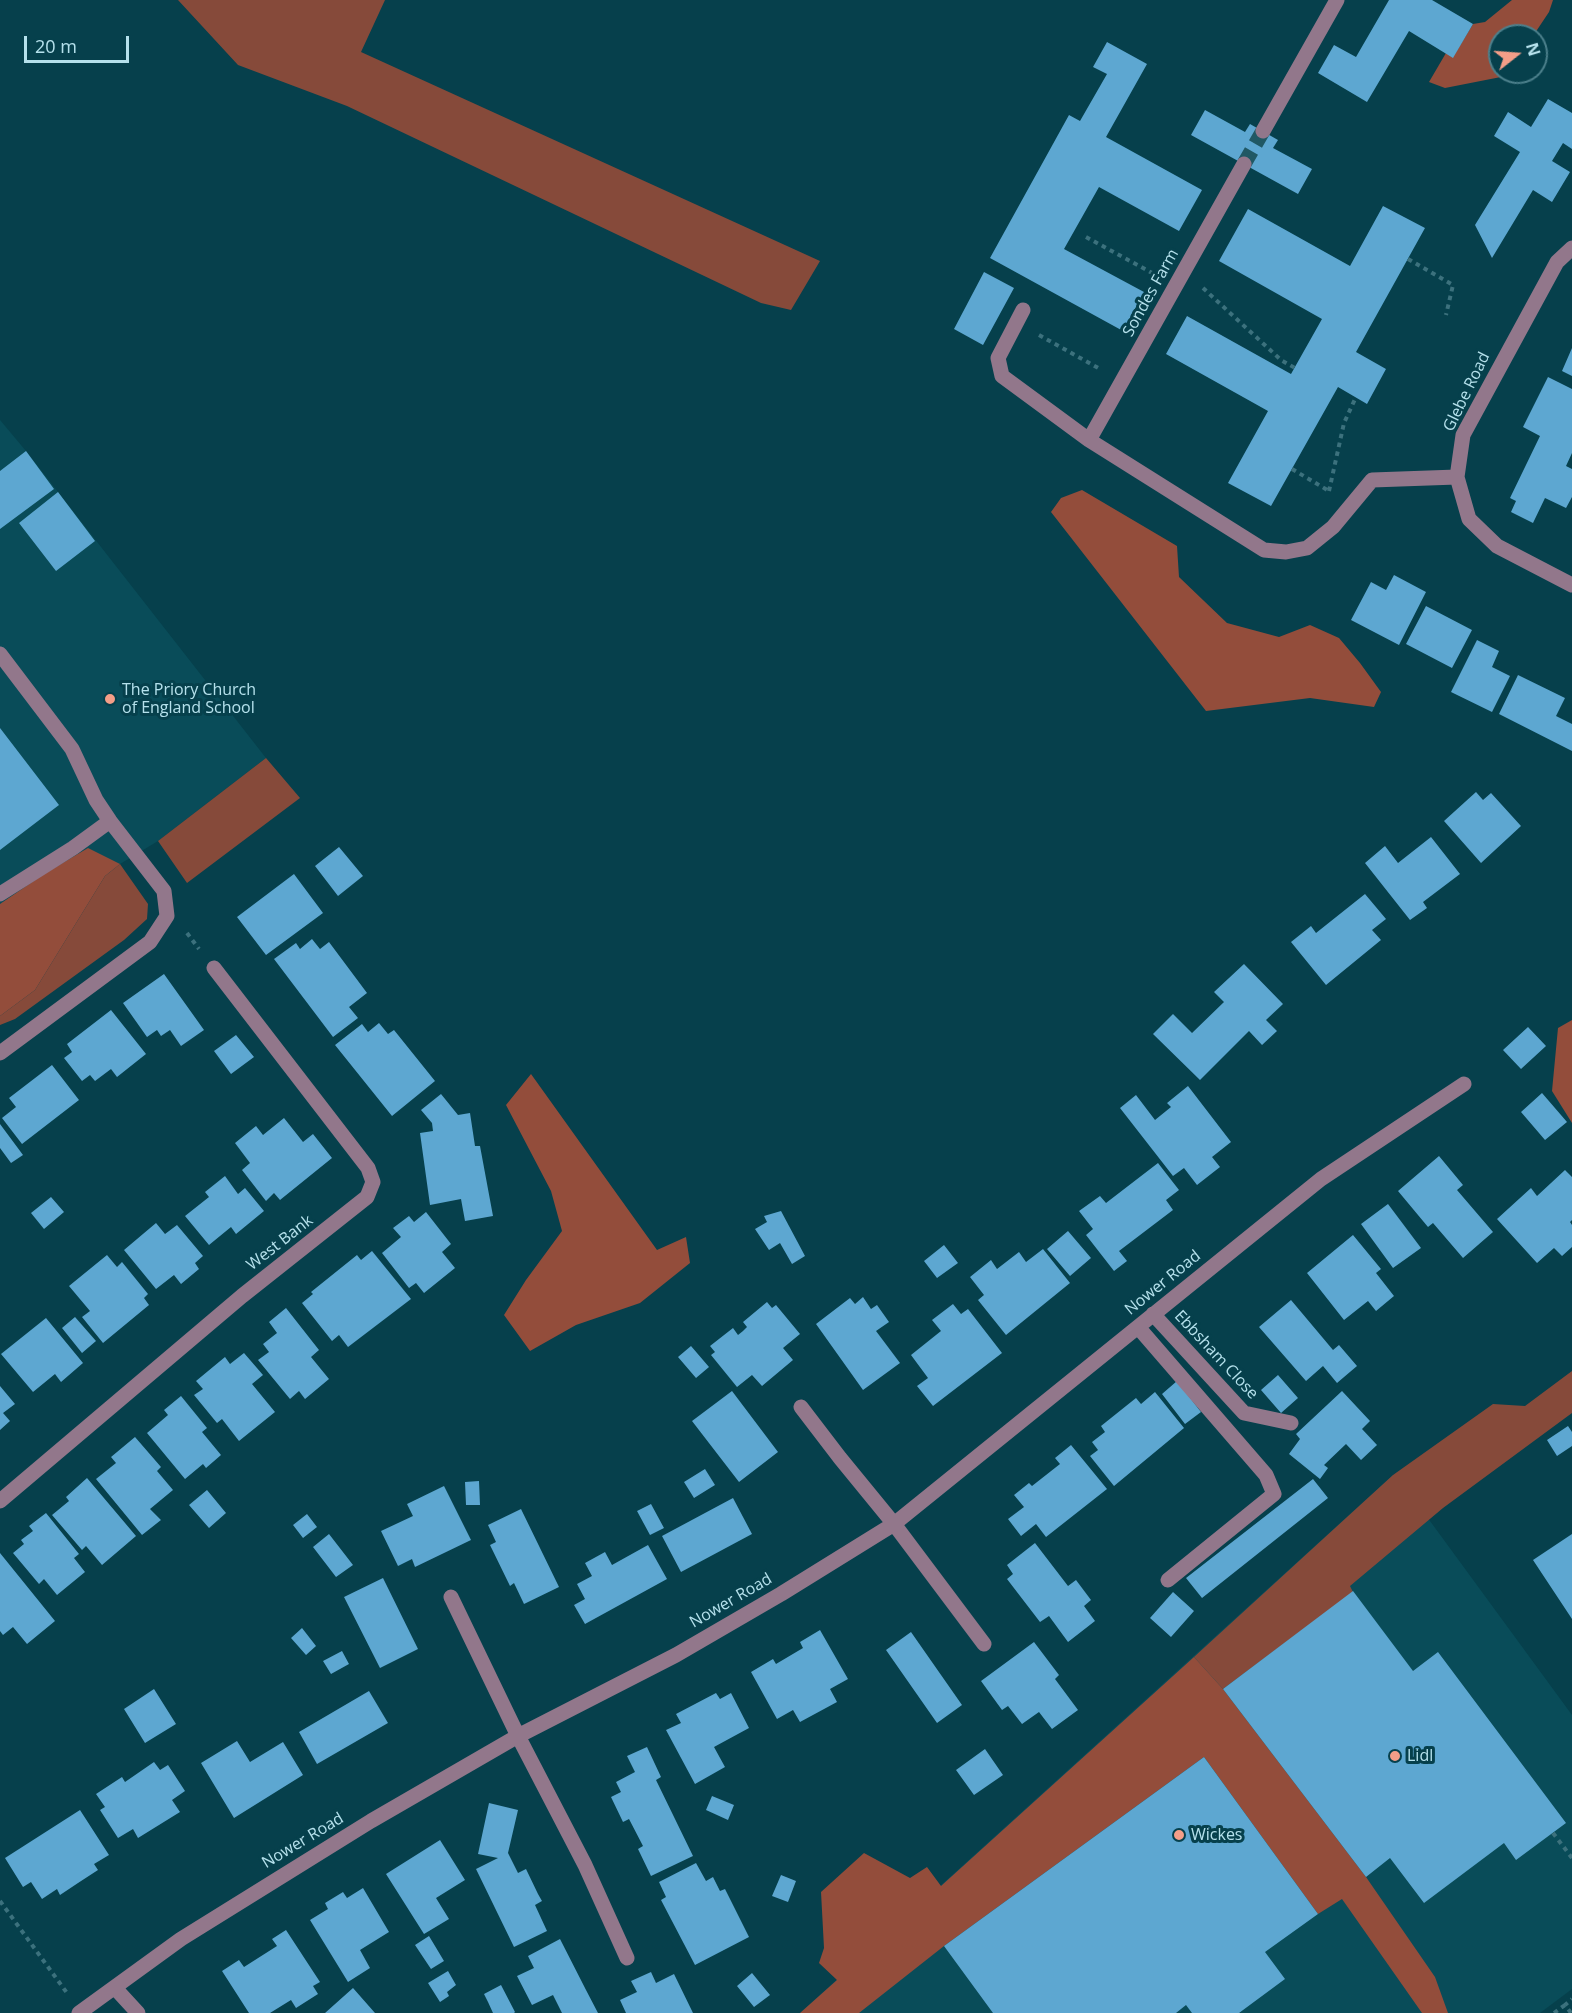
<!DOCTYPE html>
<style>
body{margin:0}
#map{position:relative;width:1572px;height:2013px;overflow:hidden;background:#06404c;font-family:"Open Sans",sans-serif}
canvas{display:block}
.north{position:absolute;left:1488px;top:24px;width:60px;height:60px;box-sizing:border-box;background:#06404c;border:2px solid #4c808c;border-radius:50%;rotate:73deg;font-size:16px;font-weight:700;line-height:24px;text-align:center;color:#b5e1ec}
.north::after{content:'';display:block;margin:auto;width:21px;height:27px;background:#f49e88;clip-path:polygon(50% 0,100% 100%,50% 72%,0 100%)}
.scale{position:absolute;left:24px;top:36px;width:105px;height:27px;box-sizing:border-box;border:3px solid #b5e1ec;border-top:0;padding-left:8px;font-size:18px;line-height:21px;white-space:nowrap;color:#b5e1ec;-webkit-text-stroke:4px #06404c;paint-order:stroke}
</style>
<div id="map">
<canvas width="1572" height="2013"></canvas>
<div class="north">N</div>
<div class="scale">20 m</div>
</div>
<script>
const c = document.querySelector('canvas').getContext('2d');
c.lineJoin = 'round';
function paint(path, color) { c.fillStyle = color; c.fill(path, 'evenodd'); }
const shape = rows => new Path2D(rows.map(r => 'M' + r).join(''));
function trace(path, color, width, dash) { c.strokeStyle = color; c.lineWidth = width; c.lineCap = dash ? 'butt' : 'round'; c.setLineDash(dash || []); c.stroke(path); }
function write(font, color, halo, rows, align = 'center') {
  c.font = font + ' "Open Sans",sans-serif'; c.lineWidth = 6; c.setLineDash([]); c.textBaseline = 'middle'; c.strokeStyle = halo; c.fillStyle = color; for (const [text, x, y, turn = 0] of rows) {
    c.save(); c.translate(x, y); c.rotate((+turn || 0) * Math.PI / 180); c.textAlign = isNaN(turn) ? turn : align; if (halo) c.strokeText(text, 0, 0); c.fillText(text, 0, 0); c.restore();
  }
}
paint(shape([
 [0,420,26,451,266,758,158,841,120,864,105,876,0,1016],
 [1393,1475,1430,1521,1572,1715,1572,1989,1540,2013,800,2013]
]), '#094c59');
paint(shape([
 [178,0,385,0,361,52,820,261,791,310,761,303,347,106,238,65],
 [266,758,300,798,187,883,158,841],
 [120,864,148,904,147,919,124,940,15,1019,0,1025,0,1016,35,990,105,876],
 [1572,1371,1572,1413,1443,1508,1350,1586,1353,1592,1223,1689,1194,1657,1393,1475,1493,1404,1525,1406]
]), '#864a3a');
paint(shape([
 [1512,0,1553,0,1549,12,1533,36,1500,36,1500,72,1508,72,1506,76,1445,88,1429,82,1446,53,1453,57,1473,24,1485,22],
 [1082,490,1177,546,1179,577,1227,623,1279,637,1310,625,1339,638,1360,663,1381,692,1374,707,1310,698,1206,711,1051,512,1061,498],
 [88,848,120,864,105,876,35,990,0,1016,0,904,44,874],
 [1572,1020,1572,1123,1552,1091,1558,1028],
 [531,1074,657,1250,686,1237,690,1263,640,1303,576,1325,530,1351,504,1315,526,1280,562,1231,551,1191,506,1105],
 [1194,1657,1223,1689,1366,1877,1435,1977,1448,2013,1422,2013,1342,1899,1318,1914,1204,1757,944,1946,859,2013,800,2013,837,1980,819,1963,824,1948,821,1892,864,1853,910,1878,927,1867,941,1886]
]), '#934d3b');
paint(shape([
 [1389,0,1432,0,1473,24,1453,58,1409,31,1367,102,1318,73,1334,45,1356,57],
 [1107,42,1147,64,1106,137,1202,190,1179,231,1099,187,1064,249,1144,292,1123,331,990,258,1069,115,1080,121,1107,74,1093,67],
 [1548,99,1572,113,1572,149,1563,143,1552,161,1570,172,1552,202,1533,190,1492,258,1475,225,1520,152,1494,136,1508,112,1531,127],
 [1205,110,1245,132,1250,124,1278,140,1273,148,1312,169,1298,194,1191,135],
 [1383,206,1425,228,1356,352,1386,369,1367,404,1338,387,1271,506,1228,483,1268,411,1166,354,1187,316,1291,374,1322,319,1219,261,1248,209,1350,266],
 [984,272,1014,288,983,345,954,329],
 [1572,348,1572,376,1562,371],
 [1548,377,1572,389,1572,453,1566,466,1572,469,1572,497,1566,508,1545,498,1533,523,1511,512,1516,501,1510,498,1540,436,1523,427],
 [26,451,54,489,0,529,0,471],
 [58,492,95,541,56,571,19,523],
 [1394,575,1426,592,1399,645,1351,620,1371,582,1386,590],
 [1426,606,1472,630,1452,668,1406,644],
 [1477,640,1499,651,1492,667,1510,676,1492,712,1451,692],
 [1518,675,1565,698,1556,716,1572,724,1572,751,1499,714],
 [0,728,59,805,0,850],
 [1476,792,1483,800,1491,793,1521,826,1481,863,1444,821],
 [1431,837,1460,874,1423,902,1427,908,1410,920,1365,863,1385,846,1398,863],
 [339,847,363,876,338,896,315,866],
 [294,874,323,913,266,955,237,917],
 [1365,894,1386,919,1372,930,1381,940,1326,985,1291,942,1311,926,1316,933],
 [312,939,320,949,329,942,367,993,349,1007,358,1018,333,1037,274,959,296,943,300,949],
 [1244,964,1283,1004,1266,1020,1277,1031,1262,1045,1249,1031,1200,1080,1153,1034,1173,1014,1192,1033,1224,1002,1214,992],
 [164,974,204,1030,181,1046,170,1030,161,1036,157,1030,147,1037,123,1003],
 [111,1010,146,1054,117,1077,111,1069,95,1081,90,1075,82,1081,64,1058,72,1052,67,1044],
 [379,1023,388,1034,394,1030,435,1081,392,1116,335,1045,362,1024,368,1032],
 [1528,1027,1546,1046,1521,1069,1503,1050],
 [236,1035,254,1057,231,1074,214,1051],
 [52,1065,79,1100,22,1144,2,1118,16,1107,9,1098],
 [1188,1086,1231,1142,1212,1157,1220,1167,1197,1185,1184,1168,1173,1176,1120,1108,1136,1095,1155,1120,1171,1107,1167,1103],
 [1542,1093,1567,1122,1545,1140,1521,1112],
 [441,1094,458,1115,470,1113,475,1146,480,1146,493,1216,465,1221,461,1199,430,1205,420,1133,433,1131,432,1123,421,1110],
 [284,1118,303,1142,313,1134,332,1158,280,1200,274,1193,266,1201,242,1170,250,1163,235,1143,256,1126,263,1135],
 [0,1124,23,1155,11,1163,0,1148],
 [1439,1156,1463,1185,1457,1190,1493,1232,1463,1258,1433,1223,1428,1227,1398,1191],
 [1158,1163,1179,1190,1166,1200,1173,1210,1119,1251,1127,1261,1114,1271,1086,1235,1093,1229,1079,1211,1100,1196,1106,1203],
 [1565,1170,1572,1177,1572,1220,1570,1222,1572,1225,1572,1247,1562,1256,1554,1248,1537,1263,1497,1219,1531,1188,1537,1196],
 [225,1176,238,1194,245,1188,264,1211,236,1234,231,1227,209,1245,185,1216,209,1197,205,1192],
 [51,1197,64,1212,44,1229,31,1213],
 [1388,1204,1421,1248,1393,1268,1361,1224],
 [781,1211,805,1256,792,1264,780,1243,769,1250,755,1229,767,1222,764,1216],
 [426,1212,451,1244,442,1252,455,1268,424,1293,416,1283,409,1288,382,1253,401,1237,393,1228,409,1216,414,1222],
 [156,1223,165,1234,177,1225,203,1256,195,1263,199,1269,181,1284,174,1275,156,1289,124,1250],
 [1068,1231,1091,1258,1070,1276,1047,1249],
 [1353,1235,1381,1269,1376,1273,1394,1296,1376,1311,1368,1301,1344,1320,1307,1273],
 [944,1245,958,1263,937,1278,924,1261],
 [1043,1249,1070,1283,1006,1335,978,1300,984,1295,970,1277,991,1260,997,1269,1019,1252,1026,1262],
 [372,1251,411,1299,348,1347,339,1335,332,1341,302,1303,313,1294,311,1292,357,1255,361,1260],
 [107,1255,117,1267,122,1262,148,1294,144,1298,149,1305,103,1343,82,1317,90,1311,69,1286],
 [863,1297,871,1309,877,1305,889,1322,876,1331,900,1363,863,1390,816,1324,850,1298,855,1304],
 [1291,1300,1333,1350,1339,1345,1357,1366,1337,1383,1323,1366,1306,1381,1259,1327],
 [767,1302,772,1308,776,1305,800,1334,783,1348,793,1360,762,1386,752,1375,737,1387,711,1355,715,1352,710,1346,733,1328,738,1335,743,1331,747,1327,743,1322],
 [953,1304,961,1314,968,1309,1002,1353,933,1406,917,1386,928,1378,911,1355,941,1331,932,1320],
 [286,1308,319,1350,311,1357,329,1379,305,1399,299,1391,290,1399,258,1360,269,1352,263,1344,277,1333,269,1322],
 [75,1317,96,1341,82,1353,62,1328],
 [46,1318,83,1363,61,1382,55,1374,33,1392,1,1354],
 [691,1346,709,1367,696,1378,678,1357],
 [244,1353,263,1375,252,1384,275,1412,239,1441,222,1419,217,1423,194,1395,203,1389,196,1381,225,1357,230,1364],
 [1278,1375,1298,1398,1281,1413,1261,1390],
 [1177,1381,1201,1412,1185,1424,1162,1394],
 [0,1386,15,1404,3,1413,10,1421,0,1430],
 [732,1391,778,1452,739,1482,692,1421],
 [1342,1391,1370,1421,1362,1429,1377,1445,1361,1460,1346,1444,1324,1465,1328,1468,1320,1479,1289,1454,1300,1439,1296,1434],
 [1155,1392,1184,1428,1114,1486,1090,1456,1098,1450,1092,1442,1105,1432,1101,1426,1136,1398,1141,1404],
 [181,1396,207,1428,202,1432,221,1455,206,1468,203,1464,185,1479,147,1433,168,1415,164,1410],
 [1568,1426,1572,1432,1572,1446,1557,1456,1547,1440],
 [135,1437,161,1467,157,1471,173,1490,150,1509,161,1520,142,1535,96,1479,116,1463,111,1457],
 [1071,1445,1107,1489,1046,1537,1036,1524,1021,1536,1008,1519,1024,1507,1014,1495,1029,1483,1032,1486,1060,1464,1055,1458],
 [705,1469,715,1485,694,1498,684,1482],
 [87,1478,136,1536,102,1565,86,1546,82,1550,52,1515,69,1501,66,1497],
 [1313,1479,1328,1498,1202,1598,1186,1578],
 [479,1481,480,1505,466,1505,465,1482],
 [444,1486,471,1540,415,1567,412,1559,398,1566,381,1531,413,1516,407,1504],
 [207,1490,226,1513,209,1528,189,1505],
 [733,1498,752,1534,681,1572,662,1536],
 [651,1504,664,1528,650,1535,637,1511],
 [521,1509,559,1587,524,1604,514,1583,510,1586,490,1545,496,1542,488,1525],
 [46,1513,79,1554,74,1558,85,1572,57,1595,44,1579,39,1584,13,1553,24,1544,21,1540,33,1531,29,1526],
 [307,1514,317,1527,303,1538,293,1525],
 [329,1534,353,1565,336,1577,313,1547],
 [1572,1534,1572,1619,1533,1560],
 [1035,1543,1068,1586,1076,1580,1091,1600,1084,1606,1095,1621,1068,1642,1049,1616,1040,1622,1007,1579,1013,1574,1007,1565],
 [648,1545,667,1579,585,1624,574,1605,585,1599,577,1584,592,1576,585,1563,605,1552,612,1565],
 [0,1553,55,1621,27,1644,13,1627,3,1635,0,1631],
 [383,1578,418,1649,380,1668,344,1597],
 [1353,1591,1413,1671,1438,1652,1566,1823,1516,1860,1504,1843,1424,1903,1390,1858,1366,1877,1223,1689],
 [1173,1592,1194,1611,1171,1637,1150,1618],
 [302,1628,316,1646,306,1655,291,1638],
 [820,1630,848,1679,830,1689,837,1702,800,1722,793,1710,777,1719,751,1672,773,1659,776,1664,803,1648,800,1642],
 [911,1632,962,1705,937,1723,886,1650],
 [1034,1642,1059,1675,1055,1679,1078,1710,1052,1729,1039,1712,1022,1724,1008,1706,1002,1710,981,1681],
 [342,1651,349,1664,331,1674,323,1661],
 [154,1689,176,1724,145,1743,124,1709],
 [369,1691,388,1723,317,1764,299,1732],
 [716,1693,720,1699,731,1693,749,1728,714,1747,725,1767,695,1784,666,1730,681,1723,676,1714],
 [237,1741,250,1762,283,1742,303,1775,234,1818,201,1763],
 [647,1747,661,1777,656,1780,693,1856,651,1876,638,1849,643,1846,629,1819,623,1822,611,1797,621,1792,616,1782,635,1772,627,1756],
 [985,1749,1003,1775,974,1795,956,1770],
 [1204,1757,1318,1914,1265,1952,1285,1979,1239,2013,1192,2013,1186,2005,1176,2013,993,2013,944,1946],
 [154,1762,160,1770,168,1765,185,1791,172,1800,180,1812,138,1838,133,1829,118,1838,100,1810,105,1807,96,1794,122,1777,125,1782],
 [712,1796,734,1805,728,1820,706,1810],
 [489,1803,518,1810,508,1853,518,1873,526,1869,538,1894,542,1901,535,1905,547,1931,514,1947,476,1869,498,1858,478,1854],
 [80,1810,109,1855,94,1864,98,1870,78,1883,60,1895,57,1889,42,1899,31,1882,23,1887,5,1858],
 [440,1840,465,1880,436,1898,449,1919,424,1934,386,1874],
 [696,1863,706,1881,713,1877,720,1891,725,1889,749,1937,695,1965,661,1900,666,1897,659,1882],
 [781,1875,796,1881,788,1902,772,1896],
 [363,1888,389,1932,360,1950,370,1968,348,1982,310,1920,328,1909,325,1903,343,1892,347,1898],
 [286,1930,320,1982,313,1986,318,1994,296,2008,291,2000,270,2013,249,2013,222,1971,239,1960,244,1967,277,1946,272,1939],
 [429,1936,444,1961,431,1969,415,1945],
 [560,1939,586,1990,598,2013,562,2013,553,1995,532,2005,517,1976,534,1968,528,1956],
 [448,1971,456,1985,447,1992,449,1996,440,2002,428,1983],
 [651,1972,656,1983,674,1974,693,2013,626,2013,620,2000,637,1992,631,1981],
 [752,1973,770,1995,754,2007,737,1986],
 [501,1985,515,2012,514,2013,493,2013,488,2002,484,1994],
 [353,1988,375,2013,325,2013]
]), '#5da7d1');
trace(shape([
 [1244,164,1263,131]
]), '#205864', 15, [15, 8]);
trace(shape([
 [1086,237,1154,274],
 [1408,259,1453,285,1446,315],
 [1203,288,1281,360,1295,368],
 [1039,335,1100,369],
 [1292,469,1329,491],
 [1329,491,1344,423,1356,397],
 [187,933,199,949],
 [1553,1833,1572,1858],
 [0,1901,67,1993],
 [1554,2013,1565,2005],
 [1571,2013,1565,2005,1572,1999]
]), '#3c717d', 4, [4.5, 4.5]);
trace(shape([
 [1263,131,1337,0],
 [1572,248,1557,262,1463,435,1457,477,1469,519,1497,546,1572,585],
 [1023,310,998,358,1002,376,1089,440,1264,550,1286,552,1307,548,1333,527,1372,480,1457,477],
 [1089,440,1244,164],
 [0,654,72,749,96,800,110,821,164,891,167,916,150,942,0,1053],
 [0,894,73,848,110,821],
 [1153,1314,1244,1413,1291,1423],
 [1138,1327,1266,1475,1274,1494,1168,1580],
 [801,1407,840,1458,894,1524,984,1644],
 [0,1501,242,1296,367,1197,373,1182,368,1168,214,968],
 [451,1597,518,1736,585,1865,627,1958],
 [115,1988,138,2013],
 [79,2013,181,1939,371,1821,518,1736,676,1655,781,1594,894,1524,1321,1179,1464,1084]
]), '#92778b', 15);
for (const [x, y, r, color] of [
 [110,699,6,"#f49e88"],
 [1395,1756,6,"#f49e88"],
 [1179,1835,6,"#f49e88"]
]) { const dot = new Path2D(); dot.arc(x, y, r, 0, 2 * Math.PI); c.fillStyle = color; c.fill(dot); trace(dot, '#06404c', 2); }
write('16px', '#b5e1ec', '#06404c', [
 ["Sondes Farm",1151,293,-61],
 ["Glebe Road",1467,392,-64],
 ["West Bank",280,1243,-38],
 ["Nower Road",1163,1283,-39],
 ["Ebbsham Close",1216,1355,47],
 ["Nower Road",731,1601,-30],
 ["Nower Road",303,1841,-31]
]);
write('16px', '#b5e1ec', '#06404c', [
 ["The Priory Church",122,690],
 ["of England School",122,708],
 ["Lidl",1407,1756],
 ["Wickes",1191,1835]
], 'left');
</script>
